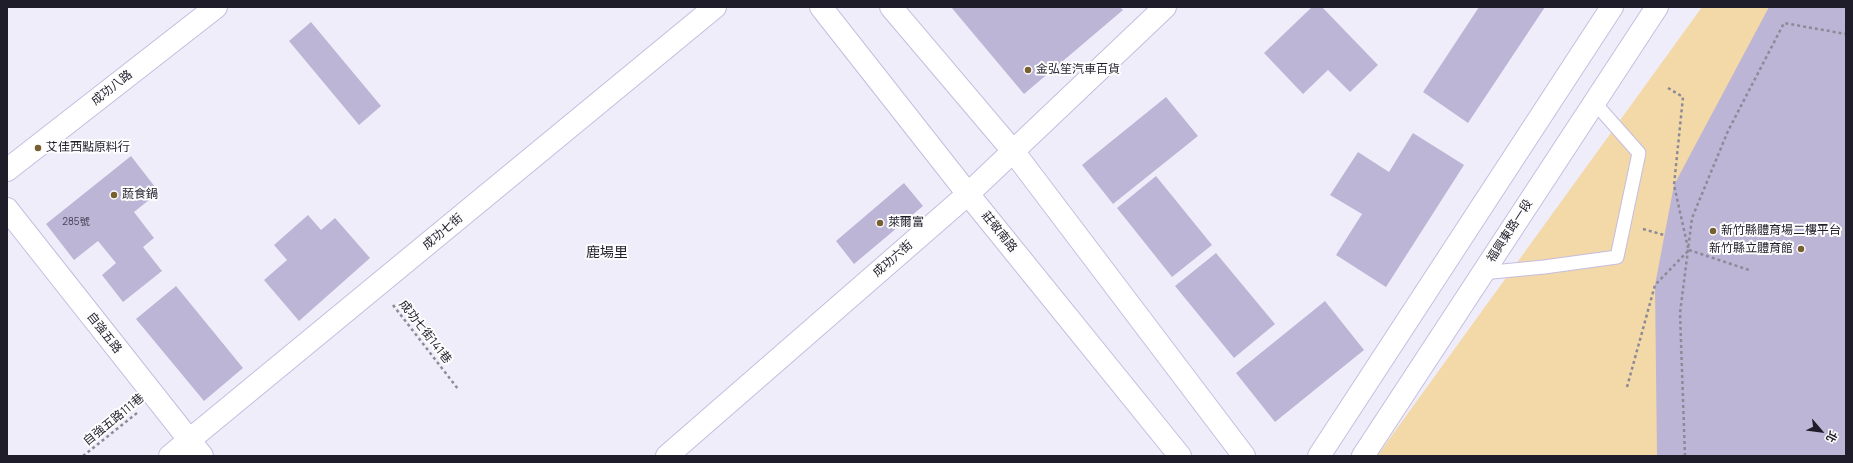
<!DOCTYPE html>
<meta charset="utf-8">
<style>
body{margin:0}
#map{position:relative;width:1853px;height:463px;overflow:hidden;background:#f0edfb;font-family:Manrope,"Noto Sans TC",sans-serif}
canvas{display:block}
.frame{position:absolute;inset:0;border:8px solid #201d2a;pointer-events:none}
.north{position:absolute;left:1801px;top:411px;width:40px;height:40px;-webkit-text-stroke:3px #fdfdfd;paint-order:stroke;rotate:118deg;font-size:11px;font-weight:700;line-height:16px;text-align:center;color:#201d2a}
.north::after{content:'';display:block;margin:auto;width:14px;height:18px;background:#201d2a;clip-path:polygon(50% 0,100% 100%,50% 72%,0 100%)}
</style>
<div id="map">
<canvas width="1853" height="463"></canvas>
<div class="frame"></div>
<div class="north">北</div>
</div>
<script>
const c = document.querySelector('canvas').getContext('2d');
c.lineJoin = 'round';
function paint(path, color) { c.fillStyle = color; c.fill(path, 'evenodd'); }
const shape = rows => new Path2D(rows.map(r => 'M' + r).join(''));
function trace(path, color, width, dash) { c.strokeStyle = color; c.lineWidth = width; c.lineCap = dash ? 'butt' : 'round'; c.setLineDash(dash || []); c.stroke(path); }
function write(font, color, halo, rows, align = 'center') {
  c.font = font + ' Manrope,"Noto Sans TC",sans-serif'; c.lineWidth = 4; c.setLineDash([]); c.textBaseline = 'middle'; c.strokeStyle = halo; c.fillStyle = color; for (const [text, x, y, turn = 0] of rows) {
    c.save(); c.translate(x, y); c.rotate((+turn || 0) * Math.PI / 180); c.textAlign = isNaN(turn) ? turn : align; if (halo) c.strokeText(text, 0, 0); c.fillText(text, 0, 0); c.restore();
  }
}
paint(shape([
 [1702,7,1846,7,1846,456,1377,456]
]), '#f3d9a7');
paint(shape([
 [951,7,1120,7,1123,10,1024,94],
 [1312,7,1322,7,1378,65,1350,92,1328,70,1303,94,1264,53],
 [1479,7,1545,7,1468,123,1423,92],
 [1769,7,1846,7,1846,456,1657,456,1655,285,1674,185],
 [311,22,381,106,359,125,289,41],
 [1166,97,1198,136,1113,204,1082,165],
 [1413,133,1464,165,1386,287,1336,255,1362,214,1330,195,1358,152,1389,172],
 [131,156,159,192,134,212,154,238,143,247,162,271,123,302,102,275,116,263,98,241,74,260,46,224],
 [1156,176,1212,245,1172,277,1117,208],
 [904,183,923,206,854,264,836,241],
 [308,215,321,230,335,218,370,258,299,321,264,280,287,260,274,245],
 [1216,253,1275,324,1234,358,1175,286],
 [176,286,243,368,204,401,136,319],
 [1325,301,1364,350,1275,422,1236,373]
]), '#bcb5d6');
const service = shape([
 [1482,273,1544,267,1617,257,1639,153,1594,102]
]);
const minor = shape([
 [7,170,216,7],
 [7,209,202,456],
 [170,456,715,7],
 [667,456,968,194,1165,7]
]);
const tertiary = shape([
 [821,7,968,194,1180,456],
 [891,7,1013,151,1244,456],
 [1319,456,1612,7],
 [1363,456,1657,7]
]);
trace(service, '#c5bddf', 15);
trace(minor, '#c5bddf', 24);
trace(tertiary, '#c5bddf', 24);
trace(shape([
 [1668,88,1683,97,1674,185,1688,248],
 [1643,229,1664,235],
 [1689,250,1749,270],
 [393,305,458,389],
 [1627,387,1655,285,1688,251],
 [83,456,137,413],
 [1685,456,1680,313,1692,218,1728,131,1784,23,1846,34]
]), '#8d8a97', 2.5, [3, 3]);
trace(service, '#fff', 13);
trace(minor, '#fff', 22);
trace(tertiary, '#fff', 22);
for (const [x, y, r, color] of [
 [1028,70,4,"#776030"],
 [38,148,4,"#776030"],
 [114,195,4,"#776030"],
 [880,223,4,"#776030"],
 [1713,231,4,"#776030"],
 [1801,249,4,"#776030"]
]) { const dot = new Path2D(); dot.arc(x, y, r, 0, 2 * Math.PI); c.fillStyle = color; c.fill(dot); trace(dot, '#fdfdfd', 1.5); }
write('10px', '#474355', null, [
 ["285號",76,222]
]);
write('12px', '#201d2a', '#fdfdfd', [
 ["金弘笙汽車百貨",1036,70],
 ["艾佳西點原料行",46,148],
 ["蔬食鍋",122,195],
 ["萊爾富",888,223],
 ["新竹縣體育場二樓平台",1721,231],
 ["新竹縣立體育館",1793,249,"right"]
], 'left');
write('12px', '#201d2a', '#fdfdfd', [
 ["成功八路",112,88,-38],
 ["福興東路一段",1510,231,-57],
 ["成功七街",443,232,-40],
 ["莊敬南路",999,232,51],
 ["成功六街",893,259,-41],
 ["成功七街141巷",425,332,52],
 ["自強五路",104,333,52],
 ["自強五路111巷",114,420,-39]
]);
write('14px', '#201d2a', '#fdfdfd', [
 ["鹿場里",607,253]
]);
</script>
